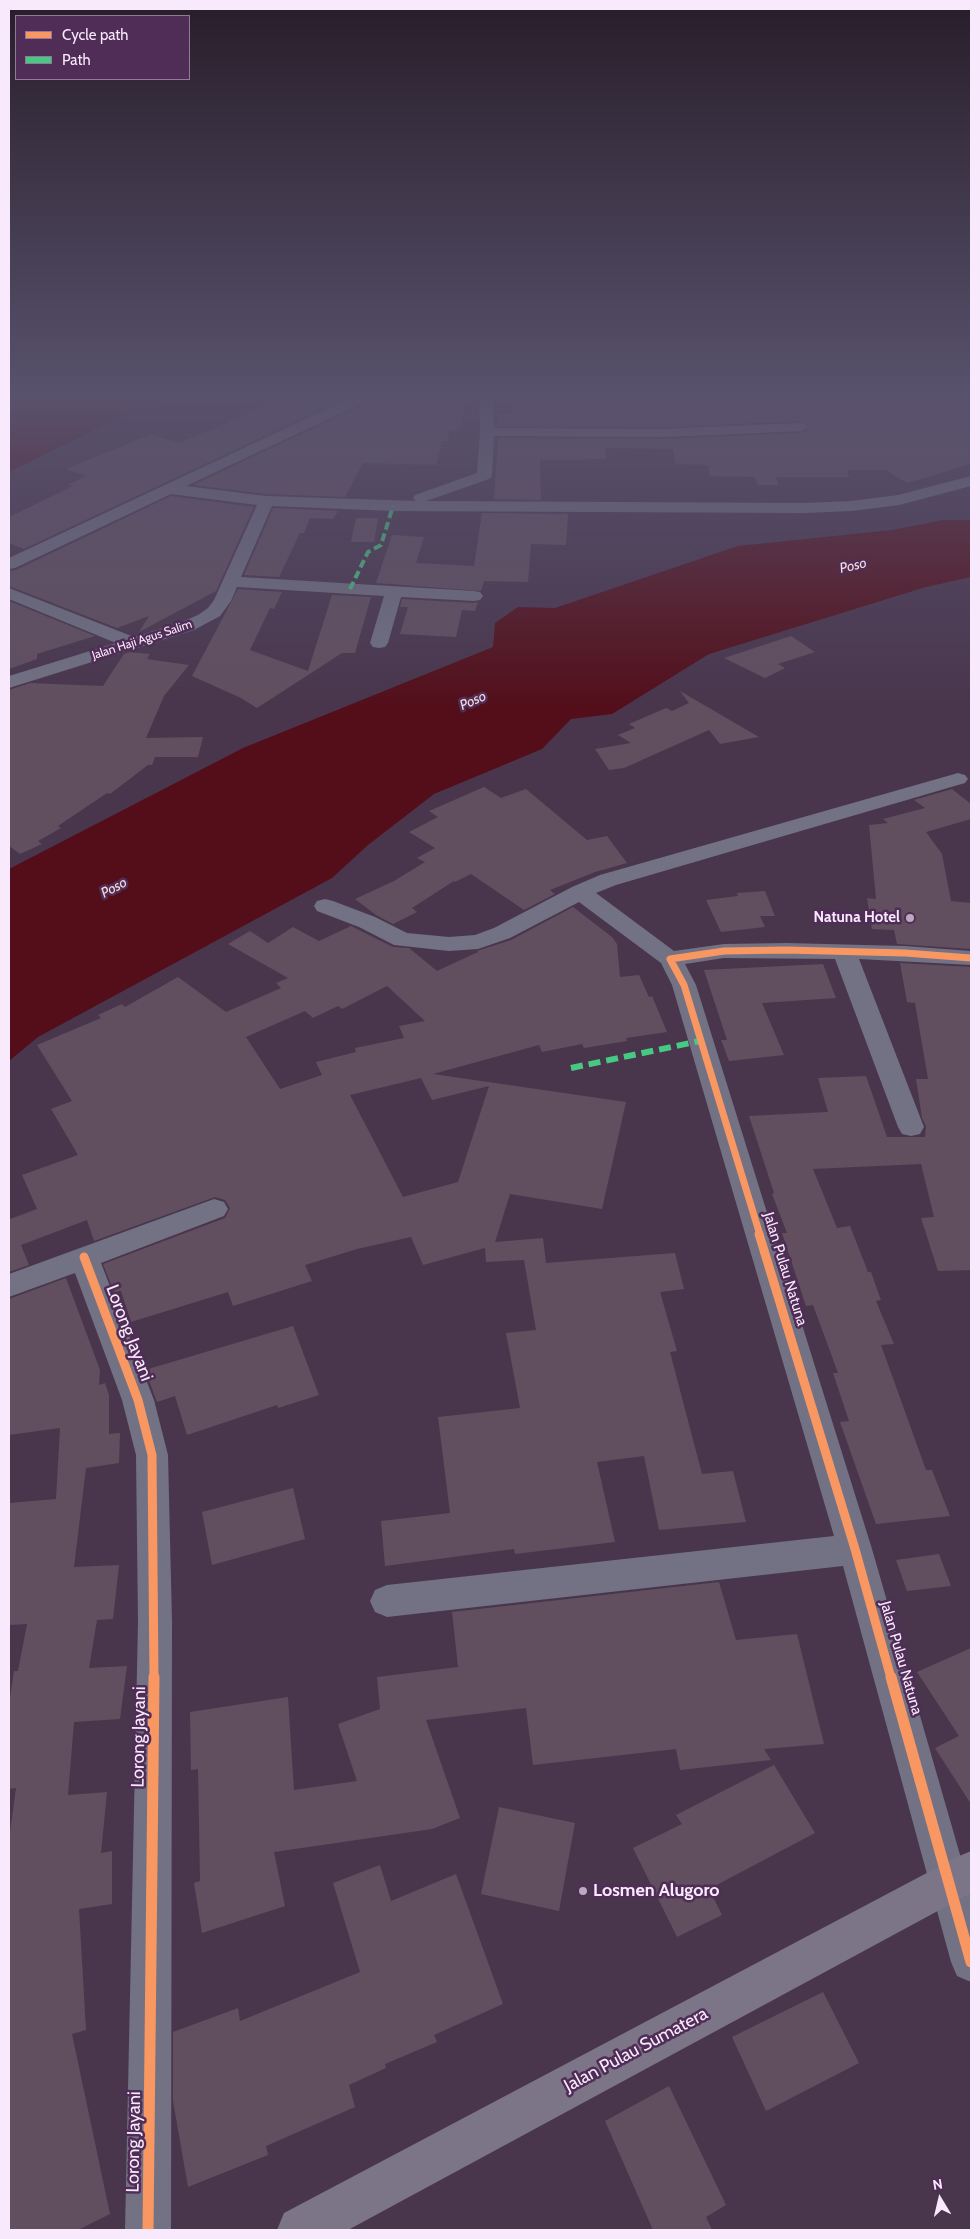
<!DOCTYPE html>
<style>
body{margin:0}
#map{position:relative;width:980px;height:2239px;overflow:hidden;background:#49364d;font-family:Cabin,sans-serif}
canvas{display:block}
.frame{position:absolute;inset:0;border:10px solid #f9e9fd;pointer-events:none}
.legend{position:absolute;left:15px;top:15px;width:175px;height:65px;box-sizing:border-box;background:#4f2d56;border:1px solid #937899;margin:0;padding:6px 9px;list-style:none;font-size:15px;color:#f9e9fd}
.legend li{display:flex;align-items:center;gap:10px;height:25px}
.legend b{width:25px;border:1px solid #937899}
.north{position:absolute;left:915px;top:2174px;width:50px;height:50px;-webkit-text-stroke:4px #4f2d56;paint-order:stroke;rotate:351deg;font-size:14px;font-weight:700;line-height:20px;text-align:center;color:#f9e9fd}
.north::after{content:'';display:block;margin:auto;width:18px;height:22px;background:#f9e9fd;clip-path:polygon(50% 0,100% 100%,50% 72%,0 100%)}
</style>
<div id="map">
<canvas width="980" height="2239"></canvas>
<div class="frame"></div>
<ul class="legend">
<li><b style="height:6px;background:#f99763"></b>Cycle path</li>
<li><b style="height:6px;background:#46c982"></b>Path</li>
</ul>
<div class="north">N</div>
</div>
<script>
const c = document.querySelector('canvas').getContext('2d');
c.lineJoin = 'round';
function paint(path, color) { c.fillStyle = color; c.fill(path, 'evenodd'); }
const shape = rows => new Path2D(rows.map(r => 'M' + r).join(''));
function trace(path, color, width, dash) { c.strokeStyle = color; c.lineWidth = width; c.lineCap = dash ? 'butt' : 'round'; c.setLineDash(dash || []); c.stroke(path); }
function write(font, color, halo, rows, align = 'center') {
  c.font = font + ' Cabin,sans-serif'; c.lineWidth = 5; c.setLineDash([]); c.textBaseline = 'middle'; c.strokeStyle = halo; c.fillStyle = color; for (const [text, x, y, turn = 0] of rows) {
    c.save(); c.translate(x, y); c.rotate((+turn || 0) * Math.PI / 180); c.textAlign = isNaN(turn) ? turn : align; if (halo) c.strokeText(text, 0, 0); c.fillText(text, 0, 0); c.restore();
  }
}
paint(shape([
 [9,394,167,394,9,472],
 [943,520,971,520,971,577,926,587,709,654,612,714,571,719,542,749,434,794,368,845,332,878,38,1037,9,1061,9,869,243,748,493,647,495,623,518,607,555,608,738,546,892,530]
]), '#530e19');
paint(shape([
 [282,394,354,394,24,549,9,543,9,517,73,486,69,484,87,476,66,469,151,434,179,443,240,417],
 [379,394,464,394,463,416,460,431,449,431,448,441,442,441,436,465,363,463,345,497,266,494,193,485,376,399],
 [512,394,929,394,930,404,964,394,971,394,971,464,907,483,886,470,847,470,849,477,776,477,778,485,757,485,755,477,710,476,708,465,675,464,673,449,605,448,606,459,540,460,541,500,494,499,498,438,663,439,802,433,811,428,802,421,663,427,498,426,498,414,512,414],
 [171,496,254,507,216,591,139,632,149,616,117,628,9,586,9,571,16,570],
 [273,508,338,511,333,519,310,518,304,533,300,533,279,577,244,575],
 [482,513,568,514,566,545,531,544,528,582,484,581,481,591,376,583,392,535,424,537,416,563,474,566],
 [356,518,378,518,374,542,351,542],
 [238,589,282,592,274,609,270,608,250,650,308,671,332,595,371,597,355,653,342,653,257,708,241,698,192,676],
 [402,599,474,603,478,602,475,611,462,610,456,637,400,634,408,607,400,607],
 [9,601,95,636,37,654,37,659,9,669],
 [791,636,815,652,778,664,785,668,765,678,724,658],
 [130,652,150,654,147,659,189,665,164,696,146,738,203,737,198,757,155,757,152,765,148,765,110,794,107,793,58,826,61,828,38,841,42,844,20,854,9,846,9,690,30,683,103,686,124,654],
 [680,691,759,737,720,744,709,730,624,768,609,770,595,749,631,743,618,735,635,728,629,724,666,708,672,711,689,703],
 [484,787,501,798,526,789,587,840,607,836,627,863,595,872,550,890,555,894,524,910,471,874,455,882,454,881,412,908,417,912,393,924,376,915,355,899,394,881,425,862,417,858,435,848,409,832,438,817,429,811],
 [952,789,971,804,971,819,926,832,942,854,951,901,971,903,971,949,897,944,894,930,872,929,867,898,876,899,869,825,888,823,883,819,925,808,914,800],
 [765,891,775,916,760,916,765,927,721,932,706,900,738,896,737,893],
 [573,907,612,937,617,944,620,977,639,975,649,997,652,996,667,1032,626,1038,627,1041,584,1048,582,1044,542,1052,539,1045,433,1074,626,1102,602,1209,510,1194,495,1242,543,1238,546,1263,675,1253,684,1289,660,1292,677,1351,670,1352,702,1474,733,1471,746,1522,659,1530,644,1456,597,1462,615,1542,515,1554,514,1549,385,1566,381,1521,450,1513,438,1417,520,1408,506,1333,536,1330,524,1260,486,1262,485,1248,423,1265,411,1237,357,1249,305,1265,312,1281,233,1306,228,1292,131,1322,121,1291,114,1292,103,1264,225,1218,230,1208,225,1200,215,1197,94,1241,87,1220,21,1245,29,1265,9,1272,9,1217,10,1219,37,1209,22,1175,78,1155,51,1109,72,1101,37,1045,101,1018,98,1015,122,1004,125,1007,178,977,226,1012,281,988,276,983,288,978,228,944,250,931,268,943,293,927,319,941,351,926,393,947,409,948,437,971,478,952,477,951,511,940],
 [387,986,425,1021,399,1026,404,1038,355,1048,356,1052,316,1062,322,1075,280,1089,246,1037,305,1011,313,1018,338,1006,342,1009],
 [421,1078,432,1100,489,1086,458,1182,403,1197,350,1095],
 [900,963,971,967,971,1270,938,1271,921,1218,934,1217,921,1164,813,1169,837,1228,850,1226,868,1272,871,1272,881,1300,876,1301,894,1344,881,1345,926,1470,932,1470,950,1516,876,1524,840,1422,849,1421,833,1373,838,1373,813,1305,806,1306,782,1233,787,1233,772,1194,774,1193,749,1116,828,1112,818,1078,866,1076,887,1137,925,1137,926,1126,922,1118,916,1079,928,1079,915,1003,907,1002],
 [823,964,836,998,762,1003,784,1055,729,1061,721,1040,727,1040,704,970],
 [66,1278,100,1370,99,1385,105,1383,109,1395,109,1434,120,1433,119,1463,86,1468,74,1567,119,1565,113,1619,97,1620,89,1668,127,1666,120,1719,74,1722,68,1795,107,1792,101,1853,112,1851,112,1904,79,1909,86,2030,72,2034,110,2214,78,2230,9,2230,9,1839,16,1788,9,1789,9,1704,14,1671,18,1671,27,1624,9,1625,9,1503,56,1499,60,1428,9,1435,9,1299],
 [293,1326,319,1395,278,1408,277,1405,187,1435,175,1396,157,1402,145,1370],
 [293,1488,305,1539,212,1565,202,1512],
 [939,1554,951,1586,907,1591,896,1560],
 [719,1582,736,1640,797,1634,824,1744,764,1749,771,1760,680,1770,676,1749,533,1765,526,1708,426,1720,460,1818,432,1829,274,1852,285,1906,202,1933,194,1883,200,1881,198,1769,191,1770,190,1712,288,1697,294,1790,357,1781,338,1724,380,1709,377,1677,458,1667,452,1612],
 [971,1648,971,1804,935,1748,959,1736,917,1672],
 [774,1765,815,1833,709,1889,722,1915,677,1937,633,1848,682,1824,676,1815],
 [499,1807,575,1823,559,1911,481,1894],
 [380,1865,391,1901,456,1874,503,2004,434,2035,437,2042,385,2064,386,2068,349,2085,355,2107,266,2146,268,2155,188,2187,173,2101,173,2032,238,2008,240,2021,360,1972,333,1883],
 [823,1992,859,2063,766,2111,732,2037],
 [669,2086,726,2205,706,2217,712,2230,653,2230,605,2121]
]), '#614f5f');
paint(shape([
 [359,394,377,394,375,397,186,486,266,496,416,501,413,498,415,495,477,473,480,432,479,394,493,394,494,428,663,429,802,423,809,427,802,431,663,437,494,436,492,476,489,479,426,501,804,503,851,501,898,495,971,476,971,486,899,505,851,511,804,513,393,511,272,506,241,577,474,591,480,592,483,596,480,600,474,601,401,597,388,643,385,647,379,648,373,647,370,643,384,596,237,587,231,601,220,616,194,630,9,688,9,676,116,643,9,599,9,588,134,637,182,622,198,615,208,608,214,600,257,505,171,494,15,568,9,569,9,558,359,394],
 [958,773,965,775,968,779,965,783,616,885,596,893,674,951,724,944,786,943,905,946,971,951,971,965,859,959,924,1127,920,1134,911,1136,902,1134,898,1127,835,959,724,958,685,964,696,985,872,1549,971,1893,971,1982,957,1976,951,1962,843,1566,387,1617,375,1612,370,1601,375,1590,387,1585,834,1536,672,985,661,963,579,902,510,938,478,949,449,951,394,945,359,927,317,911,314,906,317,901,325,899,333,901,375,917,407,933,449,937,475,935,494,928,572,887,600,875,958,773],
 [214,1199,224,1202,228,1209,224,1216,101,1263,154,1400,168,1455,172,1622,171,2230,125,2230,138,1622,136,1455,122,1400,75,1273,9,1297,9,1274,214,1199]
]), '#727284');
paint(shape([
 [971,1851,971,1893,348,2230,277,2230,284,2213,957,1857,971,1851]
]), '#7c7587');
trace(shape([
 [350,589,368,552,381,545,393,506]
]), '#46c982', 4, [8, 4]);
trace(shape([
 [571,1068,700,1041]
]), '#46c982', 6, [12, 6]);
trace(shape([
 [760,1235,684,985,670,959,724,951,786,950,905,953,971,958]
]), '#f99763', 7);
trace(shape([
 [759,1234,855,1549,891,1678],
 [84,1257,138,1400,152,1455,154,1678]
]), '#f99763', 9);
trace(shape([
 [891,1677,971,1962],
 [148,2230,154,1677]
]), '#f99763', 11);
const sky = c.createLinearGradient(0, 0, 0, 708);
sky.addColorStop(0, '#281e2a');
sky.addColorStop(0.56, '#59526d');
sky.addColorStop(1, '#59526d00');
c.fillStyle = sky;
c.fillRect(0, 0, 980, 708);
for (const [x, y, r, color] of [
 [910,918,5,"#bbaabf"],
 [583,1891,5,"#bbaabf"]
]) { const dot = new Path2D(); dot.arc(x, y, r, 0, 2 * Math.PI); c.fillStyle = color; c.fill(dot); trace(dot, '#4f2d56', 2); }
write('12px', '#f9e9fd', '#4f2d56', [
 ["Jalan Haji Agus Salim",142,640,-18]
]);
write('italic 14px', '#f7dad9', '#4f2d56', [
 ["Poso",853,566,-13],
 ["Poso",473,701,-24],
 ["Poso",114,888,-28]
]);
write('bold 15px', '#f9e9fd', '#4f2d56', [
 ["Natuna Hotel",900,918]
], 'right');
write('15px', '#f9e9fd', '#4f2d56', [
 ["Jalan Pulau Natuna",785,1269,73],
 ["Jalan Pulau Natuna",901,1658,74]
]);
write('18px', '#f9e9fd', '#4f2d56', [
 ["Lorong Jayani",129,1333,69],
 ["Lorong Jayani",139,1737,-89],
 ["Jalan Pulau Sumatera",636,2050,-28],
 ["Lorong Jayani",134,2142,-89]
]);
write('bold 18px', '#f9e9fd', '#4f2d56', [
 ["Losmen Alugoro",593,1891]
], 'left');
</script>
